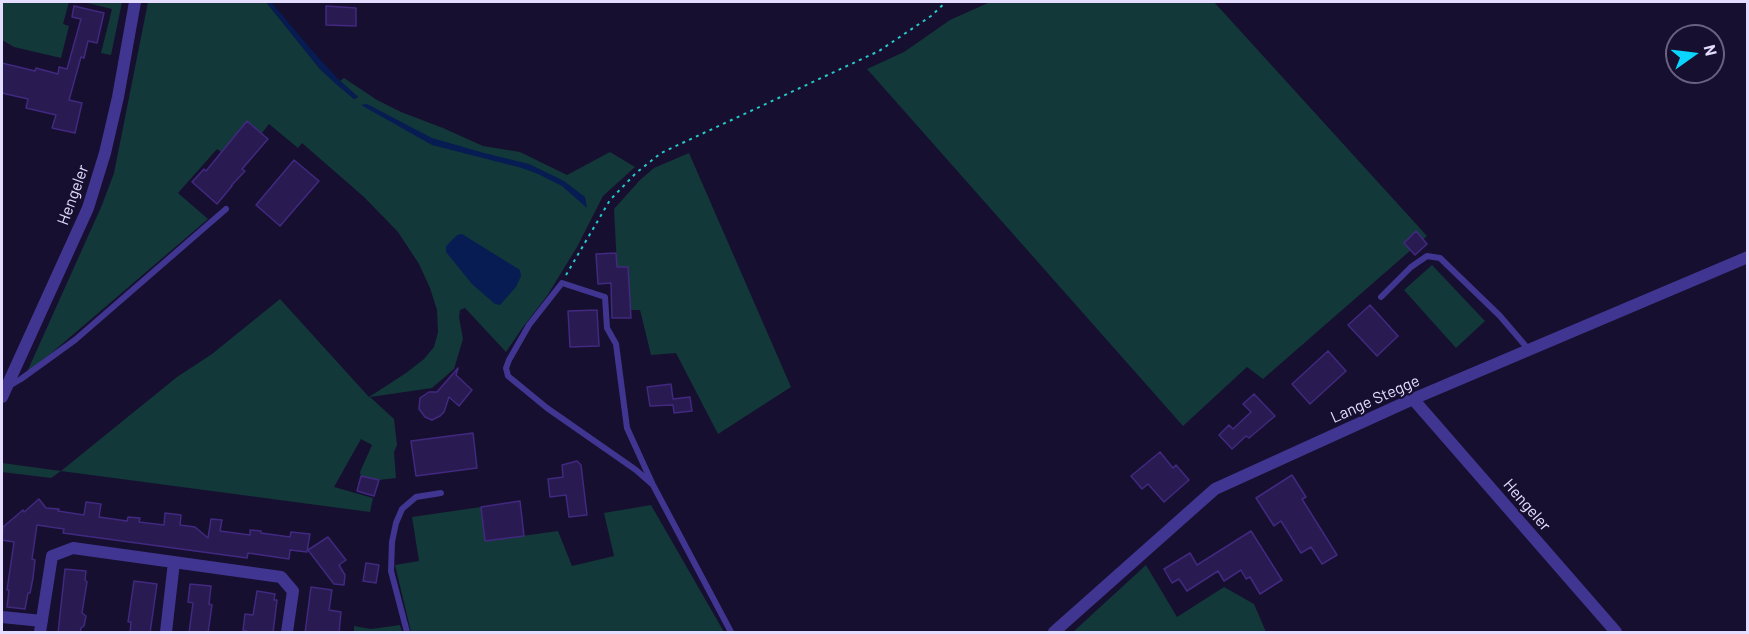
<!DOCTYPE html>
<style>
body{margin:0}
#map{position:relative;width:1749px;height:634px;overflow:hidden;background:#170f2f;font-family:Barlow,sans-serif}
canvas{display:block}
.frame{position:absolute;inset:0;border:3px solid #e4ddff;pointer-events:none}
.north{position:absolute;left:1665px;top:24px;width:60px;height:60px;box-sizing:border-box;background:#170f2f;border:2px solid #696182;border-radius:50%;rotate:76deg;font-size:16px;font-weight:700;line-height:24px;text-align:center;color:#e4ddff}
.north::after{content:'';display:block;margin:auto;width:21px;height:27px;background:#09d5ff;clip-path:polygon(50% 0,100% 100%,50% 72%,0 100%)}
</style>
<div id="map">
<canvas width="1749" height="634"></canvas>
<div class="frame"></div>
<div class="north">N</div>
</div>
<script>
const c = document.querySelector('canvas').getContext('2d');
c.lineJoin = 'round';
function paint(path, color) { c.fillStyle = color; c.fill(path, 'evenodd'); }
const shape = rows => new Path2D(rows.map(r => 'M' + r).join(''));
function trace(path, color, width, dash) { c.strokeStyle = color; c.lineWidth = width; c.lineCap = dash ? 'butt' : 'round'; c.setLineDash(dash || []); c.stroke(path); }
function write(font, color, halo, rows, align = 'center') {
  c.font = font + ' Barlow,sans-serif'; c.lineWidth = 4.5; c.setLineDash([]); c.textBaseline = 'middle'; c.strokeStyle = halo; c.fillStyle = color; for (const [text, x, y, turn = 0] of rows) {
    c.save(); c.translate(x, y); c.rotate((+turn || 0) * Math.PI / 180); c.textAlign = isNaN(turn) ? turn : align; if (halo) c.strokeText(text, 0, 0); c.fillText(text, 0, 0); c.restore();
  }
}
paint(shape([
 [2,2,69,2,63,24,69,26,61,58,14,47,2,40],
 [83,2,122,2,111,55,101,53,112,9],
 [148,2,266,2,320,69,354,99,358,97,340,81,344,78,377,100,401,112,443,128,483,146,520,152,567,175,610,152,635,167,603,196,577,247,547,296,523,327,506,352,465,308,460,310,459,317,463,339,454,369,432,388,370,397,394,419,397,445,394,452,396,478,379,480,361,476,360,472,372,445,361,439,334,487,373,498,370,512,61,471,51,478,2,472,2,463,61,471,177,377,212,354,280,299,369,397,406,373,424,359,434,347,438,332,437,310,430,288,419,264,398,232,364,197,302,143,298,148,269,124,262,133,247,121,221,152,217,149,178,193,208,219,41,362,27,372,102,205,114,173],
 [990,2,1214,2,1427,236,1263,379,1247,367,1183,426,867,69,904,52,950,20],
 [689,153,791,387,718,434,676,353,651,355,640,310,630,310,628,267,617,267,614,209,640,180,654,168],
 [1432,265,1485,321,1456,348,1404,290],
 [651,505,724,632,411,632,395,565,419,561,412,517,481,507,486,541,558,531,572,566,614,556,604,513],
 [1146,565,1177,617,1224,587,1254,604,1266,632,1073,632],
 [400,625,402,632,354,632,354,626,371,629]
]), '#12383a');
paint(shape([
 [266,2,271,2,316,55,340,81,358,97,354,99,337,85,320,69],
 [367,104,432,138,484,153,529,164,564,181,585,197,587,208,562,186,538,174,522,168,432,145,361,105],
 [462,234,520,270,521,276,516,287,500,305,495,304,472,284,446,252,446,246,457,235]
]), '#061c52');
const building = shape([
 [74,6,104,13,97,43,88,41,84,58,81,57,69,100,82,103,75,133,52,128,56,115,26,108,28,99,2,93,2,63,35,71,36,68,58,74,59,67,67,69,81,19,72,17,74,6],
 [326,6,356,8,356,26,326,25,326,6],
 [247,121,268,139,242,169,245,171,231,186,232,186,217,204,192,182,204,169,206,171,247,121],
 [294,160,319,181,280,226,256,205,294,160],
 [1416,231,1427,244,1415,255,1404,243,1416,231],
 [616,253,617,267,628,267,631,318,612,318,611,283,598,284,596,254,616,253],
 [1370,305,1398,336,1377,356,1348,325,1370,305],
 [597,310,599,346,570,347,568,311,597,310],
 [1328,351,1346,371,1310,404,1292,384,1328,351],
 [458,368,456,375,472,390,459,406,449,397,444,412,440,416,432,420,425,417,419,409,420,398,429,392,437,392,458,368],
 [671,384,673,399,690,397,692,411,674,413,673,405,650,406,647,387,671,384],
 [1254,394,1275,416,1249,438,1246,436,1232,449,1219,435,1229,425,1233,429,1251,412,1243,404,1254,394],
 [473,433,477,468,416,476,411,441,473,433],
 [1160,452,1173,468,1176,465,1189,480,1164,502,1148,484,1142,489,1131,476,1160,452],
 [577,461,581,465,587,515,569,517,566,495,550,497,548,479,563,477,562,465,577,461],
 [1292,475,1306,497,1302,499,1337,555,1322,564,1311,547,1301,553,1281,521,1274,526,1256,498,1292,475],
 [361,476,379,480,374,496,357,491,361,476],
 [39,499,46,508,59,509,58,511,84,515,86,502,101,504,99,517,127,521,128,517,140,518,139,522,164,525,165,513,181,515,180,525,195,527,208,538,211,519,222,520,220,531,250,535,250,530,261,531,261,533,290,537,291,532,310,534,307,552,290,550,289,559,248,553,247,558,63,533,64,529,37,525,32,559,35,560,33,578,30,593,28,593,25,609,7,607,9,590,7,590,14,542,2,540,3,527,23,510,24,512,39,499],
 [520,501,524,536,485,541,481,507,520,501],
 [1251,531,1282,580,1260,594,1250,577,1246,579,1241,570,1224,581,1218,571,1187,591,1179,579,1172,583,1164,569,1190,553,1197,565,1251,531],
 [328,537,346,560,339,565,345,575,344,585,334,584,308,550,328,537],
 [366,563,379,565,376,583,363,581,366,563],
 [65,569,86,571,85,580,87,582,82,613,86,616,84,626,81,628,80,633,58,633,65,569],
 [134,581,157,584,150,633,130,633,131,622,128,622,134,581],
 [190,584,211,586,209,604,212,605,208,633,189,633,193,603,188,602,190,584],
 [311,587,332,590,329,610,341,612,339,633,305,633,311,587],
 [257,591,275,594,274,600,277,600,273,633,252,633,243,630,245,614,253,615,257,591]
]);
paint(building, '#291a52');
trace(building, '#412980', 1.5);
trace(shape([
 [566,275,610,200,636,173,661,153,879,51,931,16,946,2]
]), '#25cacb', 2, [3, 4.5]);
trace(shape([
 [1381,297,1411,267,1427,256,1440,258,1500,316,1529,350],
 [9,386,21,379,75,340,226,209],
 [653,485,627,428,616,344,607,328,605,297,562,283,529,325,509,360,506,368,508,376,547,408,636,470,653,485,731,632],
 [407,632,391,571,392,542,396,523,402,509,416,497,441,493]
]), '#403692', 6);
trace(shape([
 [2,397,88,208,105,153,118,97,135,2],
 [1413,399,1616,632],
 [2,617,42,621],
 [40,632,52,556,73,548,281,577,293,591,287,632],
 [166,632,174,562],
 [1054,632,1215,489,1413,399,1748,257]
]), '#403692', 12);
write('16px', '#e4ddff', '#170f2f', [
 ["Hengeler",73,195,-70],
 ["Lange Stegge",1375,399,-24],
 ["Hengeler",1527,505,49]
]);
</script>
